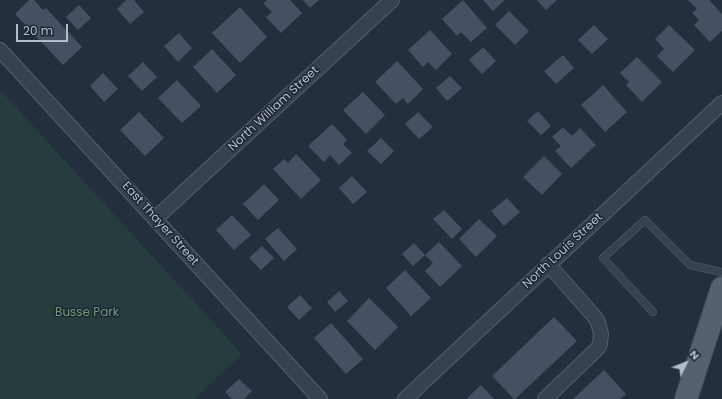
<!DOCTYPE html>
<style>
body{margin:0}
#map{position:relative;width:722px;height:399px;overflow:hidden;background:#242f3e;font-family:Poppins,sans-serif}
canvas{display:block}
.north{position:absolute;left:666px;top:343px;width:40px;height:40px;-webkit-text-stroke:3px #1d2633;paint-order:stroke;rotate:47deg;font-size:11px;font-weight:700;line-height:16px;text-align:center;color:#b4bcc9}
.north::after{content:'';display:block;margin:auto;width:14px;height:18px;background:#b4bcc9;clip-path:polygon(50% 0,100% 100%,50% 72%,0 100%)}
.scale{position:absolute;left:16px;top:24px;width:52px;height:18px;box-sizing:border-box;border:2px solid #b4bcc9;border-top:0;padding-left:5px;font-size:12px;line-height:14px;white-space:nowrap;color:#b4bcc9;-webkit-text-stroke:3px #1d2633;paint-order:stroke}
</style>
<div id="map">
<canvas width="722" height="399"></canvas>
<div class="north">N</div>
<div class="scale">20 m</div>
</div>
<script>
const c = document.querySelector('canvas').getContext('2d');
c.lineJoin = 'round';
function paint(path, color) { c.fillStyle = color; c.fill(path, 'evenodd'); }
const shape = rows => new Path2D(rows.map(r => 'M' + r).join(''));
function trace(path, color, width, dash) { c.strokeStyle = color; c.lineWidth = width; c.lineCap = dash ? 'butt' : 'round'; c.setLineDash(dash || []); c.stroke(path); }
function write(font, color, halo, rows, align = 'center') {
  c.font = font + ' Poppins,sans-serif'; c.lineWidth = 3; c.setLineDash([]); c.textBaseline = 'middle'; c.strokeStyle = halo; c.fillStyle = color; for (const [text, x, y, turn = 0] of rows) {
    c.save(); c.translate(x, y); c.rotate((+turn || 0) * Math.PI / 180); c.textAlign = isNaN(turn) ? turn : align; if (halo) c.strokeText(text, 0, 0); c.fillText(text, 0, 0); c.restore();
  }
}
paint(shape([
 [0,90,242,354,194,399,0,399]
]), '#263c3f');
paint(shape([
 [29,0,34,0,43,10,46,8,82,47,63,65,15,14],
 [126,0,134,0,144,12,130,24,117,9],
 [267,0,290,0,302,13,281,33,266,17,272,12,263,3],
 [303,0,319,0,310,8],
 [463,0,487,28,471,42,461,32,457,36,442,19],
 [483,0,505,0,493,11],
 [537,0,557,0,546,10],
 [688,0,709,0,722,14,722,31,710,42,694,25,699,20,692,13,697,9],
 [79,5,91,18,78,30,66,17],
 [240,7,267,37,240,63,212,33],
 [509,11,529,31,515,45,495,25],
 [594,25,608,39,592,54,578,40],
 [669,25,695,50,673,72,657,56,664,49,655,39],
 [430,30,452,54,436,70,428,62,423,67,408,50],
 [179,33,192,48,178,62,164,46],
 [483,47,496,61,482,74,469,60],
 [212,49,236,75,217,93,193,67],
 [563,55,574,68,556,84,544,71],
 [637,57,662,82,642,102,626,85,629,82,620,73],
 [397,61,423,89,408,104,403,98,396,104,375,82],
 [143,62,157,77,142,91,128,76],
 [103,73,118,89,104,102,90,86],
 [450,76,462,88,447,101,436,88],
 [177,80,201,106,182,123,158,98],
 [603,85,627,112,605,132,581,105],
 [363,92,385,115,366,134,343,110],
 [538,111,551,126,541,135,527,121],
 [139,112,164,138,145,156,120,130],
 [418,112,433,127,419,139,405,124],
 [332,124,347,140,343,144,352,153,339,165,330,155,324,162,308,146],
 [563,127,572,136,580,128,596,145,571,168,555,151,561,146,552,137],
 [381,138,394,151,381,164,367,151],
 [296,154,321,180,301,199,273,169,284,159,288,163],
 [544,156,562,174,542,195,523,177],
 [352,176,367,192,353,204,339,188],
 [264,184,279,200,258,220,243,204],
 [507,198,520,212,504,226,491,211],
 [444,210,462,229,452,239,433,219],
 [232,215,251,235,234,250,216,230],
 [479,219,497,236,476,257,459,239],
 [278,228,297,249,284,261,265,239],
 [439,242,462,266,440,287,425,271,433,263,425,255],
 [414,243,425,255,413,266,402,254],
 [262,246,274,258,261,270,249,258],
 [405,270,431,298,411,316,386,288],
 [339,291,348,301,335,312,327,302],
 [300,295,312,308,299,320,287,307],
 [369,298,398,327,375,350,347,321],
 [554,317,577,341,515,399,514,399,492,376],
 [331,323,363,359,346,374,314,338],
 [604,370,626,394,620,399,573,399],
 [239,379,252,391,244,399,232,399,225,392],
 [481,385,494,399,466,399]
]), '#455162');
const lane = shape([
 [653,312,603,258,645,220,690,265,722,272]
]);
const street = shape([
 [0,50,320,399],
 [156,218,392,0],
 [405,399,722,103],
 [545,399,598,348,600,344,601,334,598,322,594,316,548,264]
]);
const primary = shape([
 [686,399,722,288]
]);
trace(lane, '#565f6c', 8);
trace(street, '#565f6c', 16);
trace(primary, '#414a57', 24);
trace(lane, '#38414e', 7);
trace(street, '#38414e', 14);
trace(primary, '#56606e', 22);
write('12px', '#b4bcc9', '#1d2633', [
 ["North William Street",274,109,-43],
 ["East Thayer Street",160,224,48],
 ["North Louis Street",563,251,-43]
]);
write('12px', '#6b9a76', '#1d2633', [
 ["Busse Park",87,313]
]);
</script>
